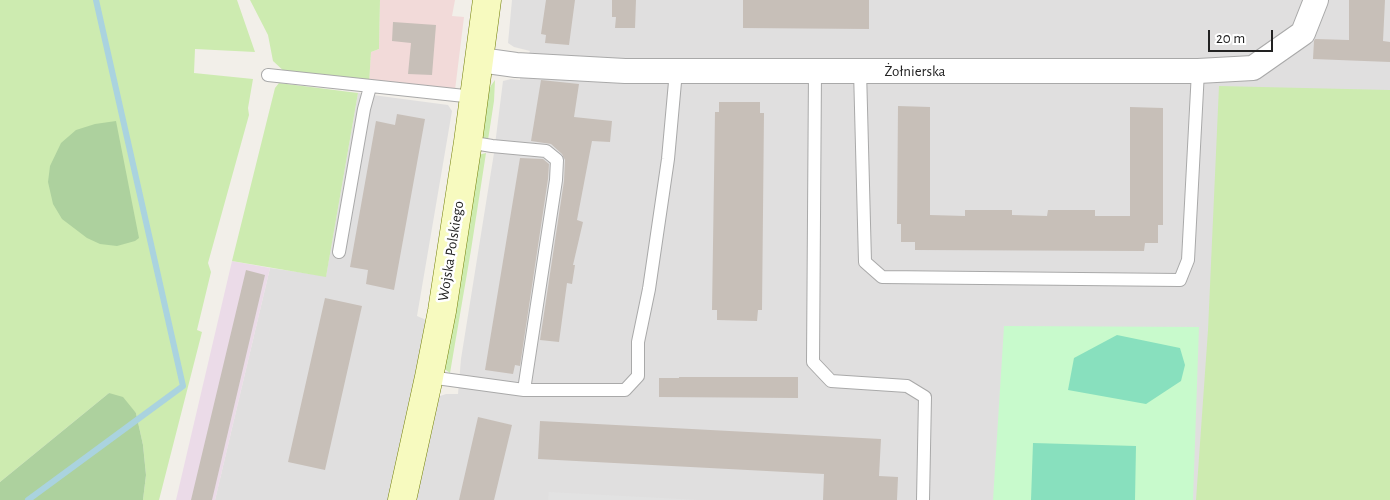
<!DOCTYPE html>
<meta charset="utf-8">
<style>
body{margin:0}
#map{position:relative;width:1390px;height:500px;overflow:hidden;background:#f2efe9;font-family:"Alegreya Sans",sans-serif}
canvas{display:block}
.scale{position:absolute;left:1208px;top:30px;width:65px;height:22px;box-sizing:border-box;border:2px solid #222;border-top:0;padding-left:6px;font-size:15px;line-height:18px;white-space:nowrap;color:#222;-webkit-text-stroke:4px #fff;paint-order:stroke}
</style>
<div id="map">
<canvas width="1390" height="500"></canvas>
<div class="scale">20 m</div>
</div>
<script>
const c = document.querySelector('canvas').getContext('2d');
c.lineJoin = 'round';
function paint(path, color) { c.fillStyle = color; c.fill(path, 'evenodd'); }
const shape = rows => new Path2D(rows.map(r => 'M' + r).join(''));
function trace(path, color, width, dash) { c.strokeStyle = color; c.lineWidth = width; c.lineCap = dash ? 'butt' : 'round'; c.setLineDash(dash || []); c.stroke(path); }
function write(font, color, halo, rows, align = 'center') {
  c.font = font + ' "Alegreya Sans",sans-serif'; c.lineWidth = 5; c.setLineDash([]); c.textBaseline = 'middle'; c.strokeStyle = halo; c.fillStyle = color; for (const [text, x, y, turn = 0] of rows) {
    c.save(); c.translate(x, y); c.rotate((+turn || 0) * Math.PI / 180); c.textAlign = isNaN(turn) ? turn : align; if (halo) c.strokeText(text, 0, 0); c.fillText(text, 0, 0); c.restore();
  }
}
paint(shape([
 [512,0,1390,0,1390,500,215,500,270,268,326,276,358,93,448,105,452,111,417,316,424,319,427,323,437,397,446,394,458,394,461,359,494,153,503,81,511,79,520,80,520,74,530,51,514,47,508,43]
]), '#e0dfdf');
paint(shape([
 [380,0,455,0,452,16,464,17,455,90,369,80,371,52,379,49]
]), '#f2dad9');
paint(shape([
 [232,261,270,268,215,500,176,500]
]), '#ebdbe8');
paint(shape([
 [0,0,237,0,255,52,195,49,194,73,253,79,248,108,249,115,208,263,211,272,197,330,202,332,159,500,143,500,146,475,143,445,136,413,109,393,0,482],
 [250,0,380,0,379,49,371,52,369,84,286,73,273,61,268,35],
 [495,80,494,101,488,140,481,137,486,98,490,87],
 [279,83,358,93,326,277,232,261,275,88],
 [1219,86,1390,90,1390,500,1196,500,1208,330],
 [486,153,471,250,450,373,443,368,478,155]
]), '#cdebb0');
paint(shape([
 [116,121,139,238,135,241,117,246,100,244,87,238,62,219,53,204,48,182,50,166,61,143,76,130,95,124],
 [109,393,123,397,136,413,143,445,146,475,143,500,0,500,0,482]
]), '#add19e');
paint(shape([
 [1004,326,1199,327,1193,500,993,500]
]), '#c8facc');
paint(shape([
 [1117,335,1180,348,1185,365,1181,381,1146,404,1068,390,1074,358],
 [1033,443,1136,446,1135,500,1031,500]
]), '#88e0be');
paint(shape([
 [549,492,699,500,548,500]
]), '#e2e2e2');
trace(shape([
 [28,500,183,386,96,0]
]), '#aad3df', 6);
paint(shape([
 [546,0,575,0,569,45,545,43,546,35,541,34],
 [612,0,636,0,635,28,615,28,616,17,612,17],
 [743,0,869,0,869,29,743,28],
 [1349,0,1385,0,1383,41,1390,42,1390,62,1313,59,1314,41,1315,39,1349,40],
 [393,22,436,25,432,75,408,74,411,43,392,41],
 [541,80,579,84,574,117,612,121,610,142,592,141,577,220,583,222,573,265,575,265,572,284,567,283,559,342,540,340,564,181,565,160,562,154,551,144,531,141],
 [719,102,760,102,760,113,764,113,762,310,758,310,757,321,717,320,717,310,712,310,715,112,719,112],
 [898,106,930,107,930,215,965,216,965,210,1012,210,1012,215,1047,216,1048,210,1095,210,1095,216,1130,216,1130,107,1163,108,1163,225,1158,225,1158,243,1145,243,1144,251,915,250,915,242,901,242,901,224,897,224],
 [397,114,425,119,394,290,366,284,368,270,350,267,376,121,395,125],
 [520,158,543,159,549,164,548,179,520,366,515,365,513,374,485,370],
 [246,270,265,275,212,500,191,500],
 [325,298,362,306,325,470,288,462],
 [679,377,798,377,798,398,659,397,659,378,679,378],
 [478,417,512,425,494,500,459,500],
 [540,421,881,439,879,476,898,477,897,500,823,500,824,474,538,459]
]), '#c7bfb8');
const lane = shape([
 [860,70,865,262,882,277,1180,280,1188,260,1198,71],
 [815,71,813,362,831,381,907,386,925,397,923,500],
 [268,75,474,97],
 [468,142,492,146,546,151,557,160,556,180,524,390],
 [339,252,364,109,370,87],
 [429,377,524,390,625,390,638,376,638,342,649,289,668,159,676,71]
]);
const street = shape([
 [480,60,516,65,625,71,1198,71,1253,68,1303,33,1316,0]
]);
const secondary = shape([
 [402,500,429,377,442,311,468,142,487,0]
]);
trace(lane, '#a9a9a9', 14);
trace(street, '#a9a9a9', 26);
trace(secondary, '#707d05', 29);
trace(lane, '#fff', 12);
trace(street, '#fff', 24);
trace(secondary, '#f7fabf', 28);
write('15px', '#222', '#fff', [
 ["Żołnierska",915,71],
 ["Wojska Polskiego",451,251,-81]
]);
</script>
